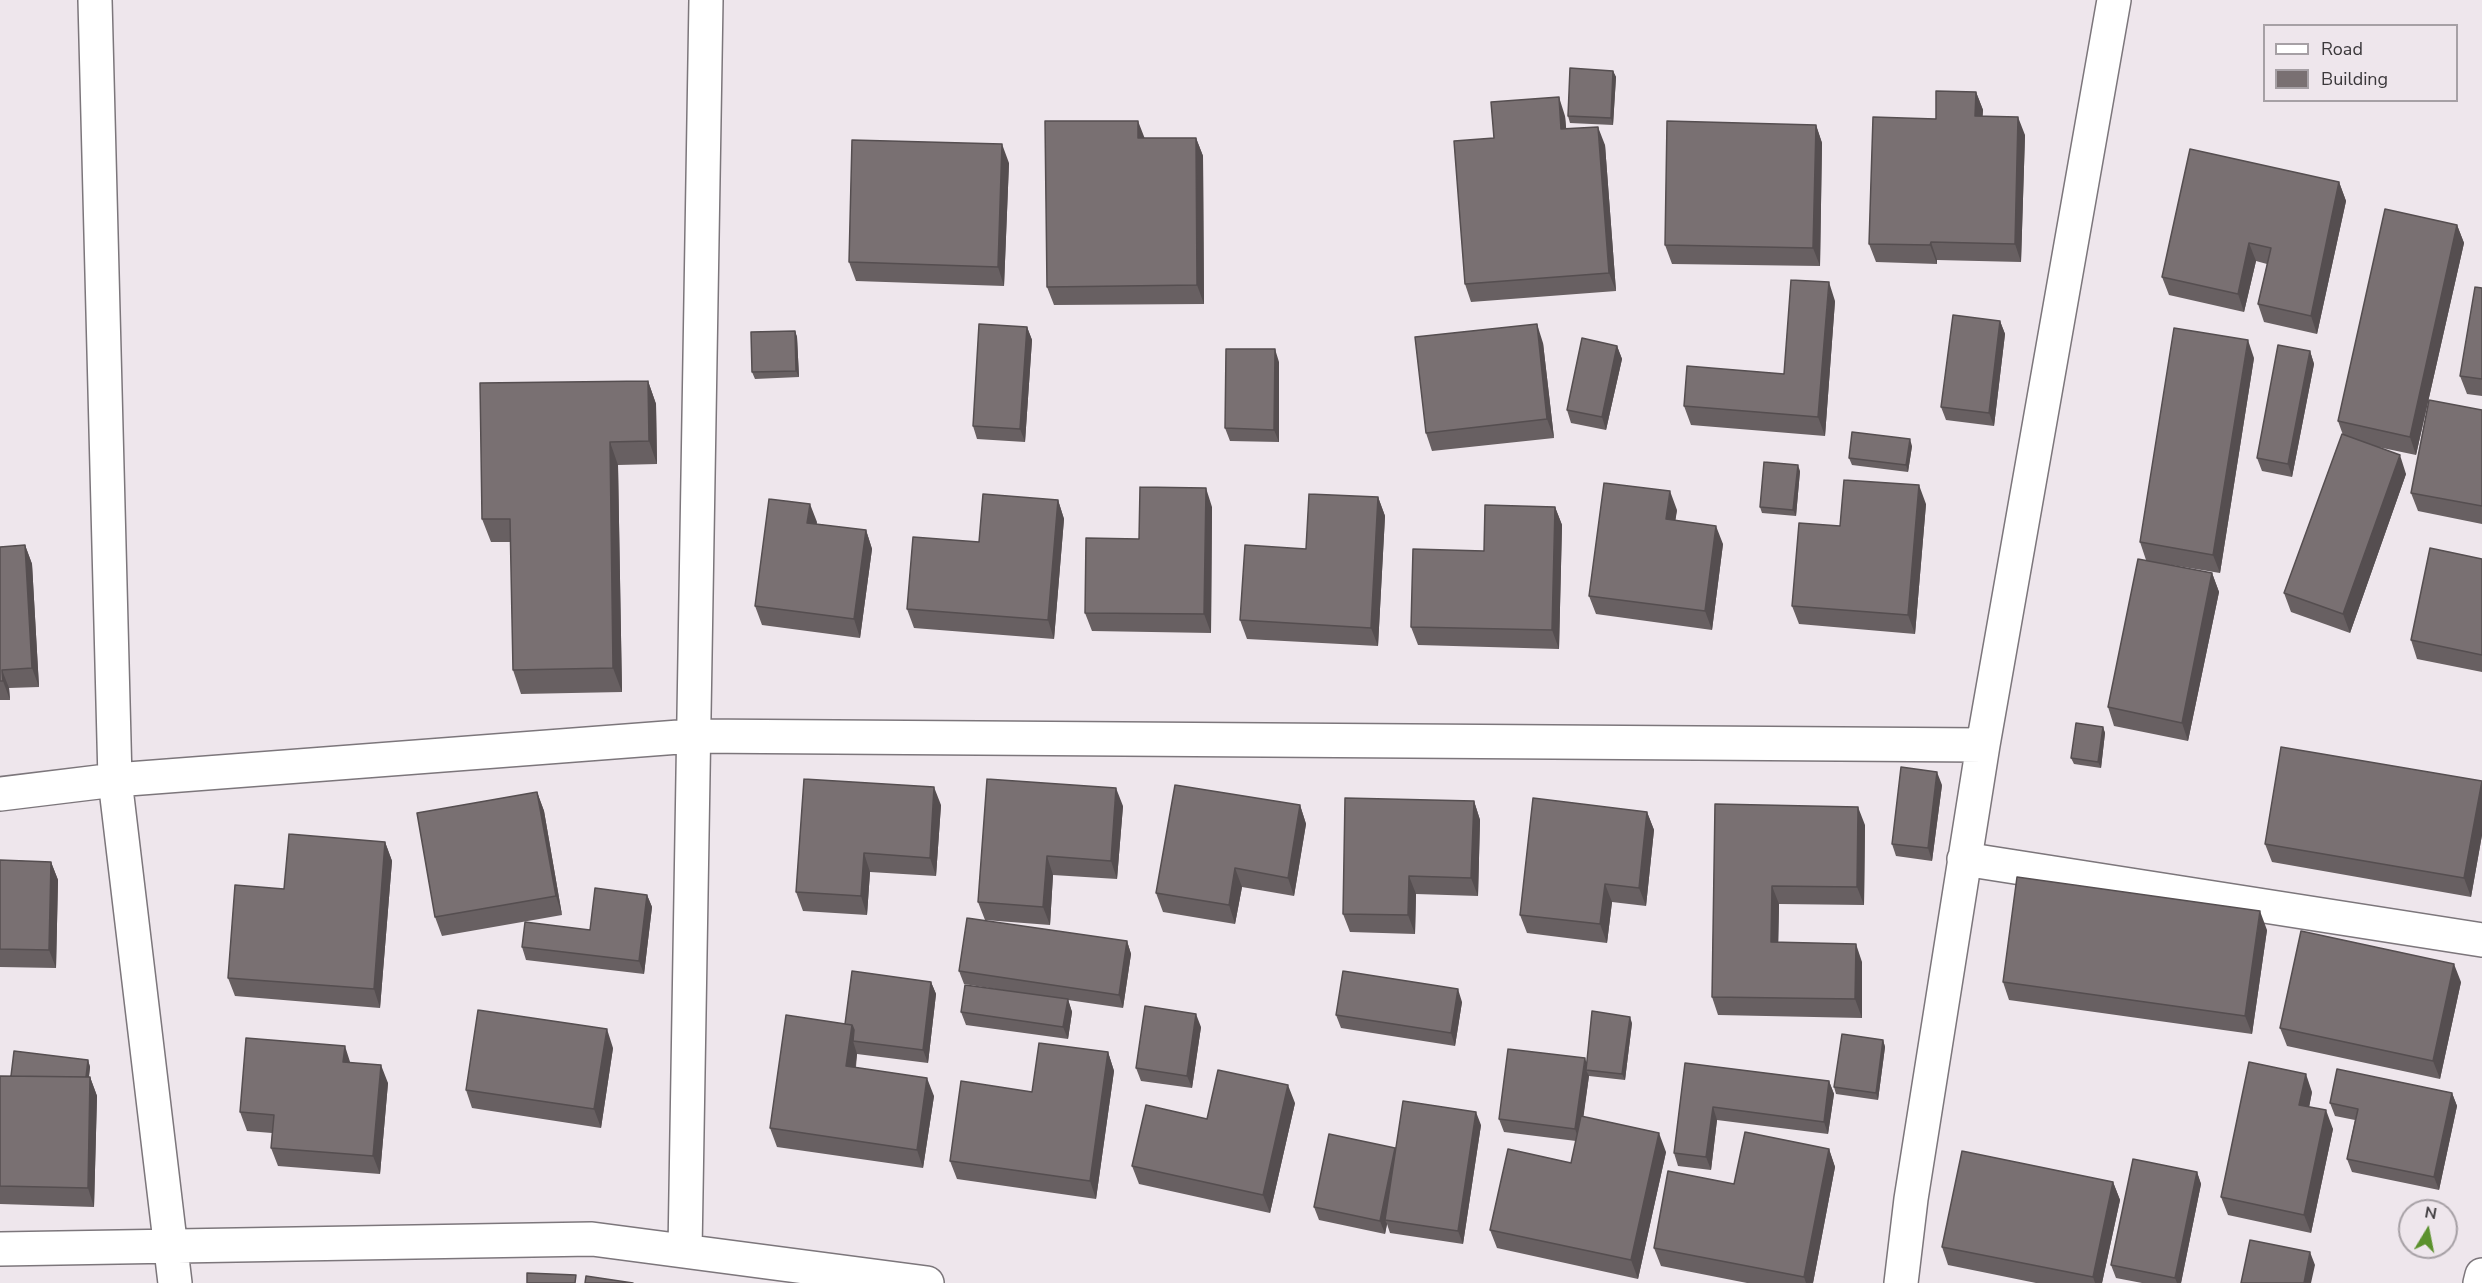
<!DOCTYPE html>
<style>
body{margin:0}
#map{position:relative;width:2482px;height:1283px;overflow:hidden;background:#eee6ec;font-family:"Nunito Sans",sans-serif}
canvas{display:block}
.legend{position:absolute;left:2263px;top:24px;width:195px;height:78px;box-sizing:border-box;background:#eee6ec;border:2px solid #a6a0a5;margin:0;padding:8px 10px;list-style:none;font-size:18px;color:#3b383b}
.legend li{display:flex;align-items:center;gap:12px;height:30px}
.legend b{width:30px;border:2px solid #a6a0a5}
.north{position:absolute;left:2398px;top:1199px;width:60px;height:60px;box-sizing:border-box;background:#eee6ec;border:2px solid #a6a0a5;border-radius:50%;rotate:10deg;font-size:16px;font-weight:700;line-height:24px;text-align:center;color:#3b383b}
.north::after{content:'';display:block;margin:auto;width:21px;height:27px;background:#5b912d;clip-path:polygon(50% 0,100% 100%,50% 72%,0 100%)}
</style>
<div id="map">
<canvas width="2482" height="1283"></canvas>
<ul class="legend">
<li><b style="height:8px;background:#fff"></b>Road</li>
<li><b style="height:16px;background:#797072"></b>Building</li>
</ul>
<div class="north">N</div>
</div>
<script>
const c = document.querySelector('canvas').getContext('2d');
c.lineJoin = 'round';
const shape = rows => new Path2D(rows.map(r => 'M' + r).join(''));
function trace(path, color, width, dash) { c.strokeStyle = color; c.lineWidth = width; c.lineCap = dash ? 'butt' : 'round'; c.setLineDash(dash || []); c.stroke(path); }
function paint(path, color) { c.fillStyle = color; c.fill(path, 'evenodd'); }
const minor = shape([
 [95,0,115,780,175,1283],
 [0,794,115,780,692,736,1983,745],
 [1964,859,2482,940],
 [0,1249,592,1239,927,1283],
 [685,1251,706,0],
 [1901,1283,1911,1199,1983,745,2114,0],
 [2480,1283,2482,1275]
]);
trace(minor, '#7c767b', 36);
trace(minor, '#fff', 33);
paint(shape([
 [1613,71,1616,77,1613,125,1570,123,1568,116],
 [1976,92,1983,110,1982,116,2025,135,2021,262,1937,260,1937,264,1876,262,1869,244,1936,119],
 [1565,116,1566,129,1605,145,1616,291,1471,302,1465,284,1494,138],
 [1816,125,1822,143,1820,266,1672,264,1665,245],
 [1196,138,1203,156,1204,304,1054,305,1047,287],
 [1009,163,1004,286,856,281,849,262],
 [2339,182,2346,201,2317,334,2264,322,2258,304,2267,264,2256,261,2244,312,2169,295,2162,277],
 [2457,225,2464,243,2416,455,2373,446,2406,474,2350,633,2291,612,2284,593,2343,435,2338,421],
 [2482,288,2482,396,2467,394,2460,376],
 [1835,301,1825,436,1691,425,1684,406,1784,374],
 [2000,321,2005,334,1994,426,1946,420,1941,407],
 [1027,327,1032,340,1025,442,977,439,973,426],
 [795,331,797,337,799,377,755,379,752,372],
 [1543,343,1554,438,1432,451,1426,433],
 [1617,346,1622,359,1606,430,1571,423,1567,410],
 [2310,351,2314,364,2292,477,2262,471,2257,458],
 [2254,358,2220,573,2165,564,2212,573,2219,592,2188,741,2114,726,2108,707,2146,560,2140,542],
 [1279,362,1279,442,1230,441,1225,428],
 [648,381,656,404,657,464,618,465,622,692,521,694,513,670,511,542,491,542,482,519],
 [2482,410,2482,524,2418,511,2411,493],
 [1912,446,1908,472,1852,465,1849,458],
 [1800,471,1796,516,1762,513,1760,507],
 [1378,497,1385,516,1378,646,1247,639,1240,620,1306,549],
 [1058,500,1064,519,1054,639,914,628,907,609,979,542],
 [1926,504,1915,634,1799,624,1792,606,1840,526],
 [1212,507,1211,633,1092,631,1085,613],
 [1555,507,1562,525,1559,649,1418,645,1411,627,1484,551],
 [1677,510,1675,520,1723,544,1712,630,1596,614,1589,596],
 [817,522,816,524,866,530,872,549,860,638,762,625,755,606],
 [25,545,32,564,39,687,9,688,10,700,0,700,0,547],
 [2482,559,2482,672,2417,659,2411,640],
 [2103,727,2105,733,2101,768,2074,764,2071,758],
 [2482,781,2482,835,2471,897,2272,862,2265,844],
 [1942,785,1932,861,1896,856,1892,844],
 [537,792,544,811,562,915,442,936,435,917],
 [1474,801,1480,820,1478,896,1416,894,1415,934,1350,932,1343,914],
 [1715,804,1865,825,1864,905,1779,904,1778,942,1862,962,1862,1018,1718,1015,1712,997],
 [941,805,936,876,870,872,867,915,803,911,796,892],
 [1300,805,1306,824,1294,896,1242,887,1235,924,1163,912,1156,893],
 [1123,806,1117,879,1053,875,1050,925,985,920,978,902],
 [1647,812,1654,830,1646,906,1612,902,1607,943,1527,933,1520,915],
 [385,842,392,861,380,1008,235,996,228,978,284,889],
 [0,860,51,862,58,880,56,968,0,967],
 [647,895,652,907,644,974,526,960,522,947,590,930],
 [2267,930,2252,1034,2009,1000,2003,982],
 [1127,941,1131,954,1123,1008,1068,1000,1072,1012,1068,1039,966,1025,961,1012,1014,992,964,984,959,971],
 [931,982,936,994,928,1063,857,1054,856,1067,934,1096,923,1168,777,1147,770,1128,845,1024],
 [2461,982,2440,1079,2287,1046,2280,1028],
 [1462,1002,1455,1046,1341,1028,1336,1015],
 [1632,1023,1625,1080,1589,1076,1583,1117,1666,1152,1638,1279,1497,1248,1490,1230,1571,1163,1576,1141,1504,1132,1499,1119,1587,1064],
 [1201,1027,1192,1088,1141,1081,1136,1068],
 [1883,1040,1885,1047,1878,1100,1836,1094,1834,1087],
 [613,1048,601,1128,472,1108,466,1090],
 [1108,1052,1114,1071,1096,1199,957,1179,950,1161,1032,1092],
 [88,1060,90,1067,89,1077,90,1077,97,1096,94,1207,0,1204,0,1076,11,1076],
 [350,1062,388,1083,380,1174,278,1166,271,1148,272,1133,247,1131,240,1112],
 [1685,1063,1829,1081,1834,1094,1828,1134,1717,1120,1711,1170,1678,1166,1674,1153],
 [2312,1092,2309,1107,2333,1129,2311,1233,2228,1215,2221,1197],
 [2452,1093,2457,1106,2439,1190,2352,1172,2347,1159,2355,1120,2335,1116,2330,1103],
 [1295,1103,1270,1213,1139,1184,1132,1166,1207,1119],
 [1481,1125,1463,1244,1390,1233,1387,1224,1385,1234,1319,1220,1314,1207,1396,1151],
 [1829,1149,1835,1167,1813,1283,1747,1283,1661,1266,1654,1248,1734,1184],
 [2197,1172,2201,1184,2181,1283,2142,1283,2116,1278,2111,1265],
 [2113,1182,2120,1200,2102,1283,2036,1283,1948,1265,1942,1247]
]), '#686062');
paint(shape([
 [1613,71,1616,77,1613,125,1611,118],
 [1976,92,1983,110,1982,134,1975,116],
 [1559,97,1565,116,1568,148,1561,129],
 [2018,117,2025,135,2021,262,2015,244],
 [1138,121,1145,139,1138,138],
 [1816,125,1822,143,1820,266,1813,248],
 [1598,127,1605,145,1616,291,1609,273],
 [1196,138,1203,156,1204,304,1197,285],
 [1002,144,1009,163,1004,286,998,267],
 [2339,182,2346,201,2317,334,2311,316],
 [2457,225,2464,243,2416,455,2410,437],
 [1931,242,1937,260,1937,264,1930,245],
 [2249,243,2256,261,2244,312,2238,294],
 [1829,282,1835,301,1825,436,1818,417],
 [2000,321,2005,334,1994,426,1989,413],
 [1537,324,1543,343,1554,438,1547,419],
 [1027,327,1032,340,1025,442,1020,429],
 [795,331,797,337,799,377,796,371],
 [2248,340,2254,358,2220,573,2213,555],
 [1617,346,1622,359,1606,430,1602,417],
 [1275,349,1279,362,1279,442,1274,430],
 [2310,351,2314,364,2292,477,2288,464],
 [648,381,656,404,657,464,649,441],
 [1910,439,1912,446,1908,472,1906,465],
 [610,442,618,465,622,692,613,668],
 [2400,455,2406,474,2350,633,2343,614],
 [1798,465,1800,471,1796,516,1793,510],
 [1919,485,1926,504,1915,634,1908,615],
 [1206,488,1212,507,1211,633,1204,614],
 [1670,491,1677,510,1673,537,1666,519],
 [1378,497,1385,516,1378,646,1371,628],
 [1058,500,1064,519,1054,639,1048,620],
 [810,504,817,522,814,542,807,523],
 [1555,507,1562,525,1559,649,1552,630],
 [1716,526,1723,544,1712,630,1705,611],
 [866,530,872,549,860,638,854,619],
 [25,545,32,564,39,687,32,668],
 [2212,573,2219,592,2188,741,2182,723],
 [2,670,9,688,10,700,3,681],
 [2103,727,2105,733,2101,768,2098,762],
 [1937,772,1942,785,1932,861,1928,848],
 [2482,781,2482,835,2471,897,2464,878],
 [934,787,941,805,936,876,930,858],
 [1116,788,1123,806,1117,879,1111,861],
 [537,792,544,811,562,915,556,896],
 [1474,801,1480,820,1478,896,1471,878],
 [1300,805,1306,824,1294,896,1288,878],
 [1858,807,1865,825,1864,905,1857,887],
 [1647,812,1654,830,1646,906,1639,888],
 [385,842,392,861,380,1008,374,989],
 [864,853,870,872,867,915,861,896],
 [1047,856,1053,875,1050,925,1043,907],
 [51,862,58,880,56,968,49,950],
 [1235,868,1242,887,1235,924,1229,905],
 [1409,876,1416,894,1415,934,1408,915],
 [1605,884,1612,902,1607,943,1600,924],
 [1772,886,1779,904,1778,960,1771,942],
 [647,895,652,907,644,974,639,961],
 [2260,911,2267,930,2252,1034,2245,1016],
 [1127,941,1131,954,1123,1008,1119,995],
 [1856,944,1862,962,1862,1018,1855,999],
 [2454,964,2461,982,2440,1079,2433,1061],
 [931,982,936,994,928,1063,923,1050],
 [1458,989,1462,1002,1455,1046,1451,1033],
 [1068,999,1072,1012,1068,1039,1063,1027],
 [1196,1014,1201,1027,1192,1088,1187,1076],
 [1630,1017,1632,1023,1625,1080,1622,1074],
 [852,1025,858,1042,853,1041,857,1054,853,1084,846,1066],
 [607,1029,613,1048,601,1128,594,1109],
 [1883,1040,1885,1047,1878,1100,1876,1093],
 [345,1046,351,1065,343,1062],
 [1108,1052,1114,1071,1096,1199,1090,1181],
 [1585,1058,1589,1070,1586,1070,1589,1076,1580,1142,1575,1129],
 [88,1060,90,1067,87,1093,84,1086],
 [381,1065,388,1083,380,1174,373,1156],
 [2306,1074,2312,1092,2306,1123,2299,1105],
 [90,1077,97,1096,94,1207,88,1188],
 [927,1078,934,1096,923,1168,917,1150],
 [1829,1081,1834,1094,1828,1134,1824,1122],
 [1288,1085,1295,1103,1270,1213,1263,1195],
 [2452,1093,2457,1106,2439,1190,2434,1177],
 [1713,1107,1717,1120,1711,1170,1706,1157],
 [2326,1110,2333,1129,2311,1233,2304,1215],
 [1476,1112,1481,1125,1463,1244,1458,1231],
 [1659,1133,1666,1152,1638,1279,1631,1260],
 [1395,1148,1400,1161,1385,1220,1387,1224,1385,1234,1380,1221],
 [1829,1149,1835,1167,1813,1283,1806,1283,1804,1277],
 [2197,1172,2201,1184,2181,1283,2177,1283,2175,1278],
 [2113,1182,2120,1200,2102,1283,2095,1283,2093,1277],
 [2310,1252,2315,1265,2311,1283,2304,1283]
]), '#554e50');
const building = shape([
 [1570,68,1613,71,1611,118,1568,116,1570,68],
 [1936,91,1976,92,1975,116,2018,117,2015,244,1931,242,1930,245,1869,244,1873,117,1936,119,1936,91],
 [1559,97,1561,129,1598,127,1609,273,1465,284,1454,141,1494,138,1491,102,1559,97],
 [1045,121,1138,121,1138,138,1196,138,1197,285,1047,287,1045,121],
 [1667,121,1816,125,1813,248,1665,245,1667,121],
 [852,140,1002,144,998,267,849,262,852,140],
 [2190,149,2339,182,2311,316,2258,304,2271,248,2249,243,2238,294,2162,277,2190,149],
 [2385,209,2457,225,2410,437,2338,421,2385,209],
 [1791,280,1829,282,1818,417,1684,406,1687,366,1784,374,1791,280],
 [2475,287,2482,288,2482,379,2460,376,2475,287],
 [1953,315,2000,321,1989,413,1941,407,1953,315],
 [979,324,1027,327,1020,429,973,426,979,324],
 [1537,324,1547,419,1426,433,1415,337,1537,324],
 [2174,328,2248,340,2213,555,2140,542,2174,328],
 [795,331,796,371,752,372,751,332,795,331],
 [1582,338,1617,346,1602,417,1567,410,1582,338],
 [2278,345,2310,351,2288,464,2257,458,2278,345],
 [1226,349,1275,349,1274,430,1225,428,1226,349],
 [648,381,649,441,610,442,613,668,513,670,510,519,482,519,480,383,648,381],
 [2429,400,2482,410,2482,506,2411,493,2429,400],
 [1852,432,1910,439,1906,465,1849,458,1852,432],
 [2342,434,2400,455,2343,614,2284,593,2342,434],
 [1764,462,1798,465,1793,510,1760,507,1764,462],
 [1844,480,1919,485,1908,615,1792,606,1799,523,1840,526,1844,480],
 [1604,483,1670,491,1666,519,1716,526,1705,611,1589,596,1604,483],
 [1140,487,1206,488,1204,614,1085,613,1086,538,1139,539,1140,487],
 [983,494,1058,500,1048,620,907,609,913,537,979,542,983,494],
 [1309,494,1378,497,1371,628,1240,620,1245,545,1306,549,1309,494],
 [769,499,810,504,807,523,866,530,854,619,755,606,769,499],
 [1485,505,1555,507,1552,630,1411,627,1413,549,1484,551,1485,505],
 [25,545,32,668,2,670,3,681,0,681,0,547,25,545],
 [2430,548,2482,559,2482,655,2411,640,2430,548],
 [2138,559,2212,573,2182,723,2108,707,2138,559],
 [2076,723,2103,727,2098,762,2071,758,2076,723],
 [2281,747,2482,781,2464,878,2265,844,2281,747],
 [1901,767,1937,772,1928,848,1892,844,1901,767],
 [804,779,934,787,930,858,864,853,861,896,796,892,804,779],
 [987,779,1116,788,1111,861,1047,856,1043,907,978,902,987,779],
 [1175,785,1300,805,1288,878,1235,868,1229,905,1156,893,1175,785],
 [537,792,556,896,435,917,417,813,537,792],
 [1345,798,1474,801,1471,878,1409,876,1408,915,1343,914,1345,798],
 [1533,798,1647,812,1639,888,1605,884,1600,924,1520,915,1533,798],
 [1715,804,1858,807,1857,887,1772,886,1771,942,1856,944,1855,999,1712,997,1715,804],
 [289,834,385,842,374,989,228,978,235,885,284,889,289,834],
 [0,860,51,862,49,950,0,949,0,860],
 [2017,877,2260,911,2245,1016,2003,982,2017,877],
 [595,888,647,895,639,961,522,947,525,922,590,930,595,888],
 [967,918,1127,941,1119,995,959,971,967,918],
 [2301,931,2454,964,2433,1061,2280,1028,2301,931],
 [852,971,931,982,923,1050,853,1041,854,1030,852,1025,845,1024,852,971],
 [1343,971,1458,989,1451,1033,1336,1015,1343,971],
 [965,985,1068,999,1063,1027,961,1012,965,985],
 [1145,1006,1196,1014,1187,1076,1136,1068,1145,1006],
 [478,1010,607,1029,594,1109,466,1090,478,1010],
 [1592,1011,1630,1017,1622,1074,1586,1070,1592,1011],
 [786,1015,852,1025,846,1066,927,1078,917,1150,770,1128,786,1015],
 [1842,1034,1883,1040,1876,1093,1834,1087,1842,1034],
 [246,1038,345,1046,343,1062,381,1065,373,1156,271,1148,274,1115,240,1112,246,1038],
 [1039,1043,1108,1052,1090,1181,950,1161,961,1081,1032,1092,1039,1043],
 [1508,1049,1585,1058,1575,1129,1499,1119,1508,1049],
 [14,1051,88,1060,86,1077,11,1076,14,1051],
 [2249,1062,2306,1074,2299,1105,2326,1110,2304,1215,2221,1197,2249,1062],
 [1685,1063,1829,1081,1824,1122,1713,1107,1706,1157,1674,1153,1685,1063],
 [2337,1069,2452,1093,2434,1177,2347,1159,2358,1109,2330,1103,2337,1069],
 [1218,1070,1288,1085,1263,1195,1132,1166,1146,1105,1207,1119,1218,1070],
 [0,1076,90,1077,88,1188,0,1186,0,1076],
 [1403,1101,1476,1112,1458,1231,1385,1220,1403,1101],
 [1581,1116,1659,1133,1631,1260,1490,1230,1508,1149,1571,1163,1581,1116],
 [1745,1132,1829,1149,1804,1277,1654,1248,1668,1171,1734,1184,1745,1132],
 [1329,1134,1395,1148,1380,1221,1314,1207,1329,1134],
 [1962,1151,2113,1182,2093,1277,1942,1247,1962,1151],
 [2133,1159,2197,1172,2175,1278,2111,1265,2133,1159],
 [2250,1240,2310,1252,2304,1283,2241,1283,2250,1240],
 [527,1273,576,1275,575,1283,527,1283,527,1273],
 [586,1276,633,1283,585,1283,586,1276]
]);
paint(building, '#797072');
trace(building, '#554e50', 1.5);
</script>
